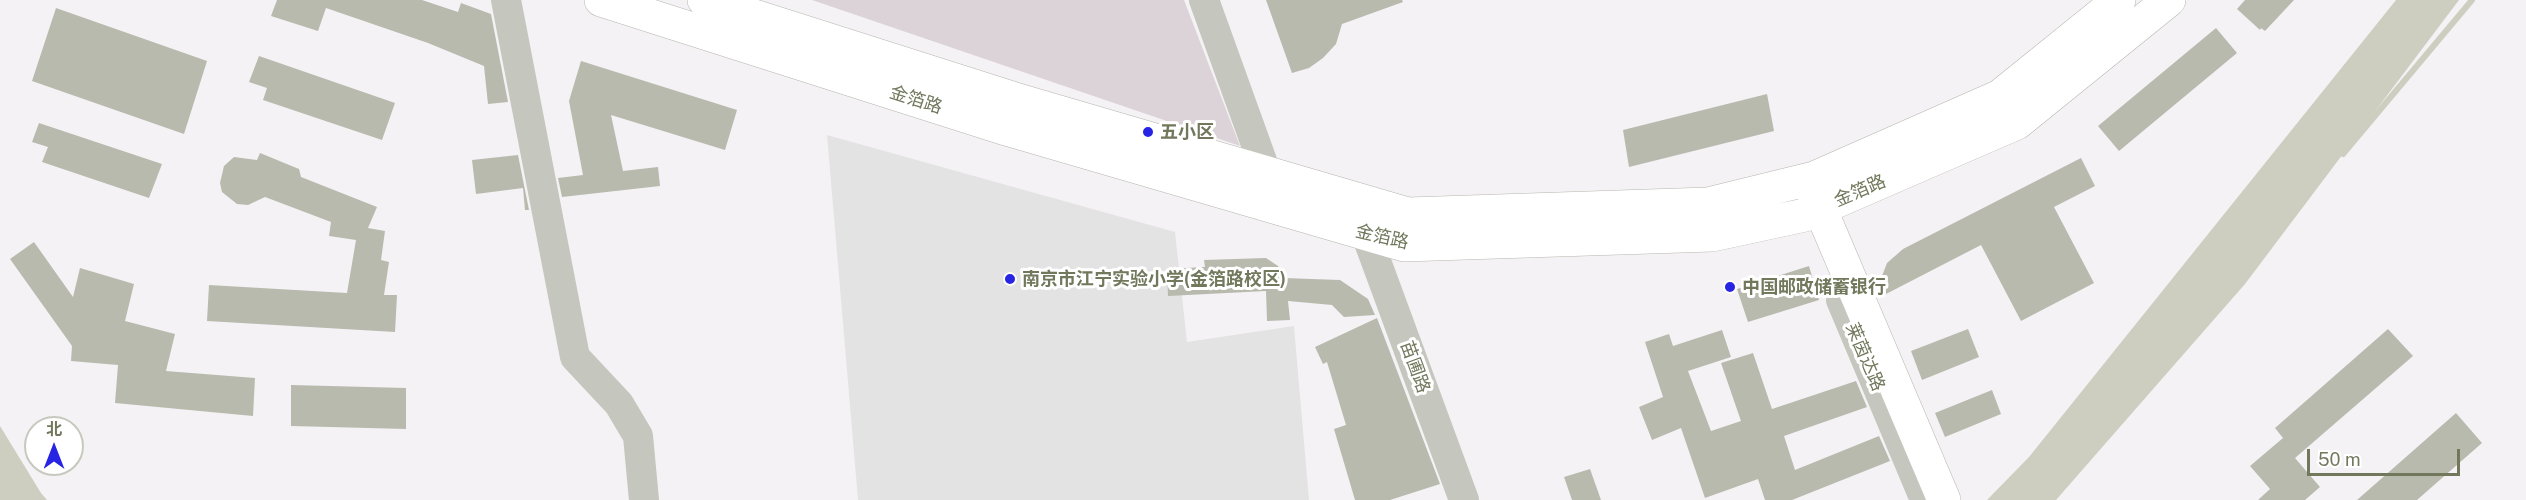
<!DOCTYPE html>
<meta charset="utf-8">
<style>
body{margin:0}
#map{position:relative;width:2526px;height:500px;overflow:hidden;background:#f5f2f5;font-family:"Public Sans","Noto Sans SC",sans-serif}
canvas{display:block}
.north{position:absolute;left:24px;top:416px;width:60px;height:60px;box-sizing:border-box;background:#fff;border:2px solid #c6c9be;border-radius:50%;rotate:0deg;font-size:16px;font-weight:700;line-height:24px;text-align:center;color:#71785c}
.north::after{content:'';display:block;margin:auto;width:21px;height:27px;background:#2724e3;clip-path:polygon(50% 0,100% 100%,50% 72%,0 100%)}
.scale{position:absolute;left:2307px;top:449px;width:153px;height:27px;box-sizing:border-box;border:3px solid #71785c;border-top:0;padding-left:8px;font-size:18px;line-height:21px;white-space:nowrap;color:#71785c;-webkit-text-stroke:4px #fff;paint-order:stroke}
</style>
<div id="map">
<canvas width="2526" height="500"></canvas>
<div class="north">北</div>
<div class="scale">50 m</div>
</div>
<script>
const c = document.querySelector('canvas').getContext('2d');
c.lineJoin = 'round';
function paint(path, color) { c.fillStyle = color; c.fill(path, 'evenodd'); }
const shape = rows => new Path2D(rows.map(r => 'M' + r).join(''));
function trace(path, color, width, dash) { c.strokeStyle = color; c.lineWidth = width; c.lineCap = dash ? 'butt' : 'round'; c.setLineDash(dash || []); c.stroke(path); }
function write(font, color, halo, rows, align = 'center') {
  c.font = font + ' "Public Sans","Noto Sans SC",sans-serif'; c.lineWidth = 6; c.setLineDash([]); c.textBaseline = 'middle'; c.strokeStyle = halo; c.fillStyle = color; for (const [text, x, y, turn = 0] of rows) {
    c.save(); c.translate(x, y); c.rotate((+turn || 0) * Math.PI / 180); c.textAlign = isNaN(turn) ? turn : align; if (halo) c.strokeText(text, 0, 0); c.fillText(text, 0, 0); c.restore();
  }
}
paint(shape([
 [827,135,1175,232,1187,342,1294,326,1309,500,858,500]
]), '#e4e3e3');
paint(shape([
 [812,0,1184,0,1240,146]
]), '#dcd3d9');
paint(shape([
 [2396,0,2459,0,2245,284,2056,500,1987,500,2029,457],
 [0,426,41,493,47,500,0,500]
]), '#cecec0');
trace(shape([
 [2343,154,2472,0]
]), '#cecec0', 6);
paint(shape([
 [277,0,422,0,458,12,461,3,491,14,508,102,488,104,484,66,428,43,326,8,318,31,271,16],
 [1266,0,1402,0,1403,2,1342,24,1336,44,1323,58,1309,68,1292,73],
 [2245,0,2294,0,2265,31,2261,28,2260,30,2237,9],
 [56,8,207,61,184,134,32,81],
 [2216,28,2237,53,2119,151,2098,126],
 [259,56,395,103,382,140,263,100,267,88,249,82],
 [581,61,737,110,725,150,611,115,623,171,658,167,660,186,562,197,558,178,583,175,569,101],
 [1767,94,1774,131,1629,167,1623,130],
 [39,123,162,164,149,198,42,162,48,147,32,142],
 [260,153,299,169,301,177,377,207,368,228,385,231,381,260,389,262,384,295,397,295,395,332,207,321,209,285,347,293,356,240,329,236,331,222,265,197,248,205,237,204,222,192,220,183,224,166,234,157,257,160],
 [518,155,529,210,525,210,523,188,476,194,472,160],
 [2081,158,2095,186,2054,207,2094,283,2021,321,1981,245,1886,294,1882,276,1887,263,1903,249],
 [34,242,73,297,80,268,134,284,125,321,175,334,166,371,255,378,253,416,115,403,118,365,71,361,72,346,10,259],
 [1266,258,1278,266,1284,278,1340,280,1368,299,1375,315,1344,317,1332,305,1288,301,1290,320,1267,321,1266,291,1168,296,1167,269,1205,267,1204,260],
 [1809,266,1819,300,1748,322,1737,289],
 [1377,318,1440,484,1390,500,1355,500,1334,429,1346,425,1327,362,1323,364,1315,347],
 [1968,329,1979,357,1922,380,1911,351],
 [2388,329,2413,356,2295,458,2320,487,2305,500,2258,500,2270,489,2250,466,2283,438,2275,428],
 [1722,330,1731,357,1688,371,1711,431,1741,421,1721,363,1753,353,1772,409,1856,381,1867,407,1784,436,1795,470,1879,436,1890,461,1792,500,1765,500,1758,479,1705,498,1681,428,1652,440,1639,407,1663,397,1645,342,1669,334,1673,346],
 [291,385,406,388,406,429,291,426],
 [1992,390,2001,414,1945,437,1935,413],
 [2456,413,2482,443,2417,500,2357,500],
 [1590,469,1601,500,1572,500,1564,477]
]), '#b8baae');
const major = shape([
 [601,0,1006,129,1404,245,1712,235,1805,215,2017,123,2169,0],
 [704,0,1015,99,1408,214,1708,204,1814,178,2000,96,2119,0],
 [1811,187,1944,500]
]);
trace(major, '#b5b7ad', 34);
trace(shape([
 [506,0,575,357,619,404,638,436,644,500],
 [1204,0,1266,172],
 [1366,234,1464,500],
 [1841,300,1925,500]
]), '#c5c6be', 30);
trace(major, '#fff', 33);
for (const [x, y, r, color] of [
 [1148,132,6,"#2724e3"],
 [1010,279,6,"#2724e3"],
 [1730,287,6,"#2724e3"]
]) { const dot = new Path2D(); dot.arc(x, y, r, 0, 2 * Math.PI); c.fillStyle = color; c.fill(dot); trace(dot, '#fff', 2); }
write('18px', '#71785c', '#fff', [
 ["金箔路",916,100,18],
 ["金箔路",1860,191,-23],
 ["金箔路",1382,237,13],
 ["莱茵达路",1865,357,67],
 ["苗圃路",1415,367,70]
]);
write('bold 18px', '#71785c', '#fff', [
 ["五小区",1160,132],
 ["南京市江宁实验小学(金箔路校区)",1022,279],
 ["中国邮政储蓄银行",1742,287]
], 'left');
</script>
